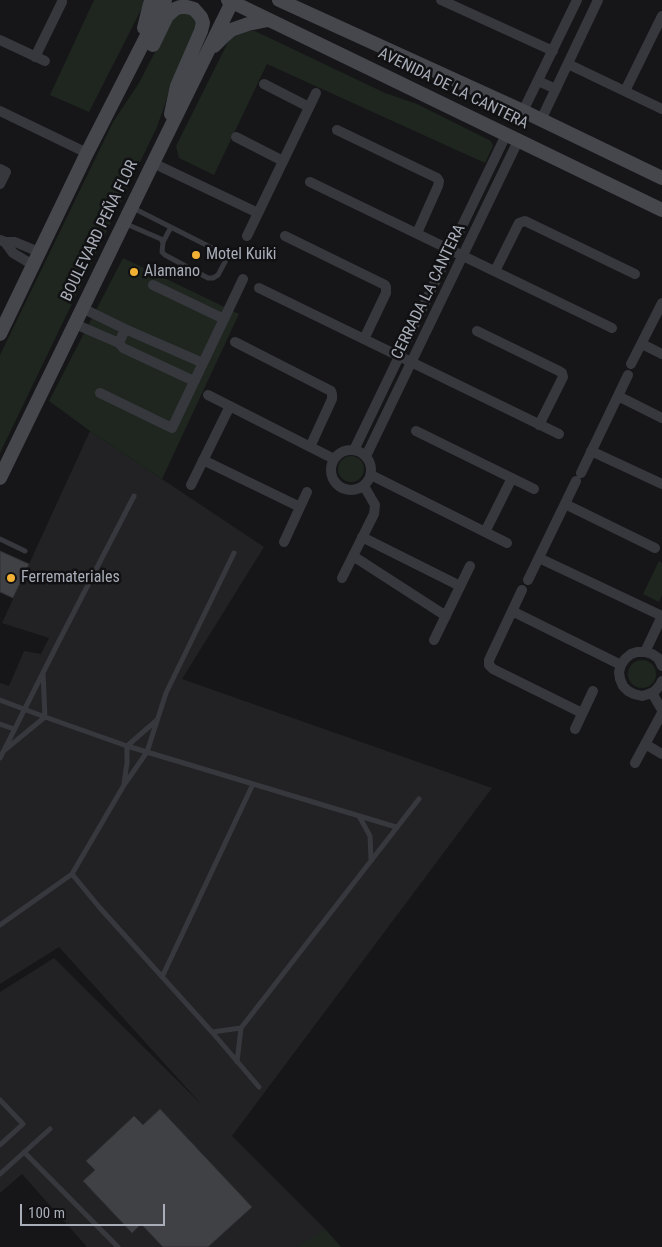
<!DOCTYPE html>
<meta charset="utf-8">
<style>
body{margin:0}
#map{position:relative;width:662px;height:1247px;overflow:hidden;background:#161618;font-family:"Roboto Condensed",sans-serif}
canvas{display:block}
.scale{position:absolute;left:20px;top:1204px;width:145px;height:22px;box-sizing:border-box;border:2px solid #a8adb8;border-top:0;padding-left:6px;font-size:15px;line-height:18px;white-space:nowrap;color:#a8adb8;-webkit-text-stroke:4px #111113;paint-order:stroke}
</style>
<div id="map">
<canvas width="662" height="1247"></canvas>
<div class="scale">100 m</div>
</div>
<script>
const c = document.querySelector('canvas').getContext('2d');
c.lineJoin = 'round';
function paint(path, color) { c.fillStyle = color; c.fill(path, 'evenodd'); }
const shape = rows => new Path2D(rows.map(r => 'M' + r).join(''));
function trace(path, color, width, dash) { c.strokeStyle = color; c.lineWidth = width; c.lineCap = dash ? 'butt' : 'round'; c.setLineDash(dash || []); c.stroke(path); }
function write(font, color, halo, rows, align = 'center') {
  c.font = font + ' "Roboto Condensed",sans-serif'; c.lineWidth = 5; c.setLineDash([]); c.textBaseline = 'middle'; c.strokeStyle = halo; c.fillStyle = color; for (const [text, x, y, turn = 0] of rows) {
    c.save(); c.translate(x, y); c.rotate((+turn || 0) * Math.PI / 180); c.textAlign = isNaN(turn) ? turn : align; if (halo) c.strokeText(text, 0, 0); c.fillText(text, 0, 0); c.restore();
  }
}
paint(shape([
 [90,431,264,547,182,679,492,788,232,1136,325,1229,341,1247,87,1247,22,1174,0,1193,0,992,54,958,202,1105,59,947,0,984,0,683,9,686,24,651,41,654,49,638,2,623]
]), '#222225');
paint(shape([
 [94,0,143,0,143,6,89,112,50,95],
 [190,11,198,26,169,93,157,127,0,453,0,355,113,122,139,83,172,19,175,15],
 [247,31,255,31,385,93,417,104,491,141,493,146,485,163,267,64,214,175,179,158,176,146,229,40,235,36],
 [123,258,239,314,162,479,90,431,49,401],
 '338 469a13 13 0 1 1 26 0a13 13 0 1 1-26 0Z',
 [659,561,662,563,662,595,659,602,643,594],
 '628 674a14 14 0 1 1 28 0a14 14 0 1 1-28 0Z',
 [325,1229,341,1247,297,1247]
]), '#1e261f');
const building = shape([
 [0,551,29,564,13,598,0,592,0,551],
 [160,1109,252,1207,208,1247,163,1247,141,1224,132,1233,83,1181,95,1170,86,1161,134,1116,143,1125,160,1109]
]);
paint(building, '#404145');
trace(building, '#303034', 1);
trace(shape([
 [124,223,161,239,163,242,162,252,165,255,208,278,213,278,218,275,226,260,226,257,224,254,133,208],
 [163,242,171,227],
 [0,539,25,551],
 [0,700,45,717,127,746,396,827],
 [0,724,14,729],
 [6,749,45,717,43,673],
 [0,758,58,643,134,496],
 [124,783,127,763,127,746,157,720],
 [359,816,370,836,371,859],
 [72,874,100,908,212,1032,259,1087],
 [0,925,72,874,124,785,147,752,166,693,234,553],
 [162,977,253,784],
 [212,1032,241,1028],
 [237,1062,241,1028,419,799],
 [0,1100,23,1124,0,1145],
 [24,1152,118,1247],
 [0,1174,50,1129]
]), '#37383d', 5);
trace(shape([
 [441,0,553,51],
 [0,40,45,61],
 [35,57,62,2,62,0],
 [568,64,662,109],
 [538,81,556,89],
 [264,84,309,107],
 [625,91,662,16],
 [0,111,87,153],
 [523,111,577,0],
 [541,120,598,0],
 [337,130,437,178,439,181,438,186,417,233],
 [236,137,283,161],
 [153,163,258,213],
 [0,169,6,172,0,184],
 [310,182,612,328],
 [247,236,316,93],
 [285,236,385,285,386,287,386,293,364,339],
 [0,240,5,242,15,242,39,252],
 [5,242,13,253,33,265],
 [495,271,519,223,525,221,635,274],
 [259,288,559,434],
 [82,308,125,329],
 [224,319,243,279],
 [75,324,119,343],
 [477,331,559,371,562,373,563,377,539,425],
 [235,342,331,391,332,394,332,399,310,447],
 [642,344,662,354],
 [631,364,662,303],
 [194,381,123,348,119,343,125,329,203,363],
 [100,393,172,428,224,319,153,285],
 [208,395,334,459],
 [618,396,662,418],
 [416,431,534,489],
 [354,450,506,135],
 '331 470a20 20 0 1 1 40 0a20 20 0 1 1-40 0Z',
 [591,451,662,484],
 [366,456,518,141],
 [203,460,300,507],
 [581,473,628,375],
 [371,475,507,543],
 [191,485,230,406],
 [565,504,655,548],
 [485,532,512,478],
 [362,537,460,586],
 [284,542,307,492],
 [353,556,446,616],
 [539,558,662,616],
 [342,578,374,514,375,505,364,486],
 [528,580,576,481],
 [522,590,489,660,489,665,493,669,582,713],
 [512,611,621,665],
 [434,640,470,566],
 [645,652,662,616],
 [662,666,658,658,652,654,645,652,637,652,631,654,625,659,621,665,619,672,620,679,623,686,628,691,634,694,642,696,649,694,655,691,660,685,662,681],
 [652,693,662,710],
 [575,729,593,691],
 [645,744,662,754],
 [635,763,662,713]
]), '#37383d', 10);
trace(shape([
 [228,0,662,210],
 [279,0,523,111,662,178],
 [144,28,151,0],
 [153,45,167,16,175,9,180,7,187,7,194,9,201,17,203,23,201,31,177,86,171,114],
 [214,46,225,35,231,30,248,24,268,20],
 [0,334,87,153,165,0],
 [0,478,153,163,233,0]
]), '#45474d', 14);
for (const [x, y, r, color] of [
 [196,255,5,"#f2b134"],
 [134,272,5,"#f2b134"],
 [11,578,5,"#f2b134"]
]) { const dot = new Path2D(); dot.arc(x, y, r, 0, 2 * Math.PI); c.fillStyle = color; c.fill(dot); trace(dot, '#111113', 2); }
write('16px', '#a8adb8', '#111113', [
 ["AVENIDA DE LA CANTERA",453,89,26],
 ["BOULEVARD PEÑA FLOR",100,231,-64],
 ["CERRADA LA CANTERA",429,292,-64]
]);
write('16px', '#a8adb8', '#111113', [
 ["Motel Kuiki",206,255],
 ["Alamano",144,272],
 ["Ferremateriales",21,578]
], 'left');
</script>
